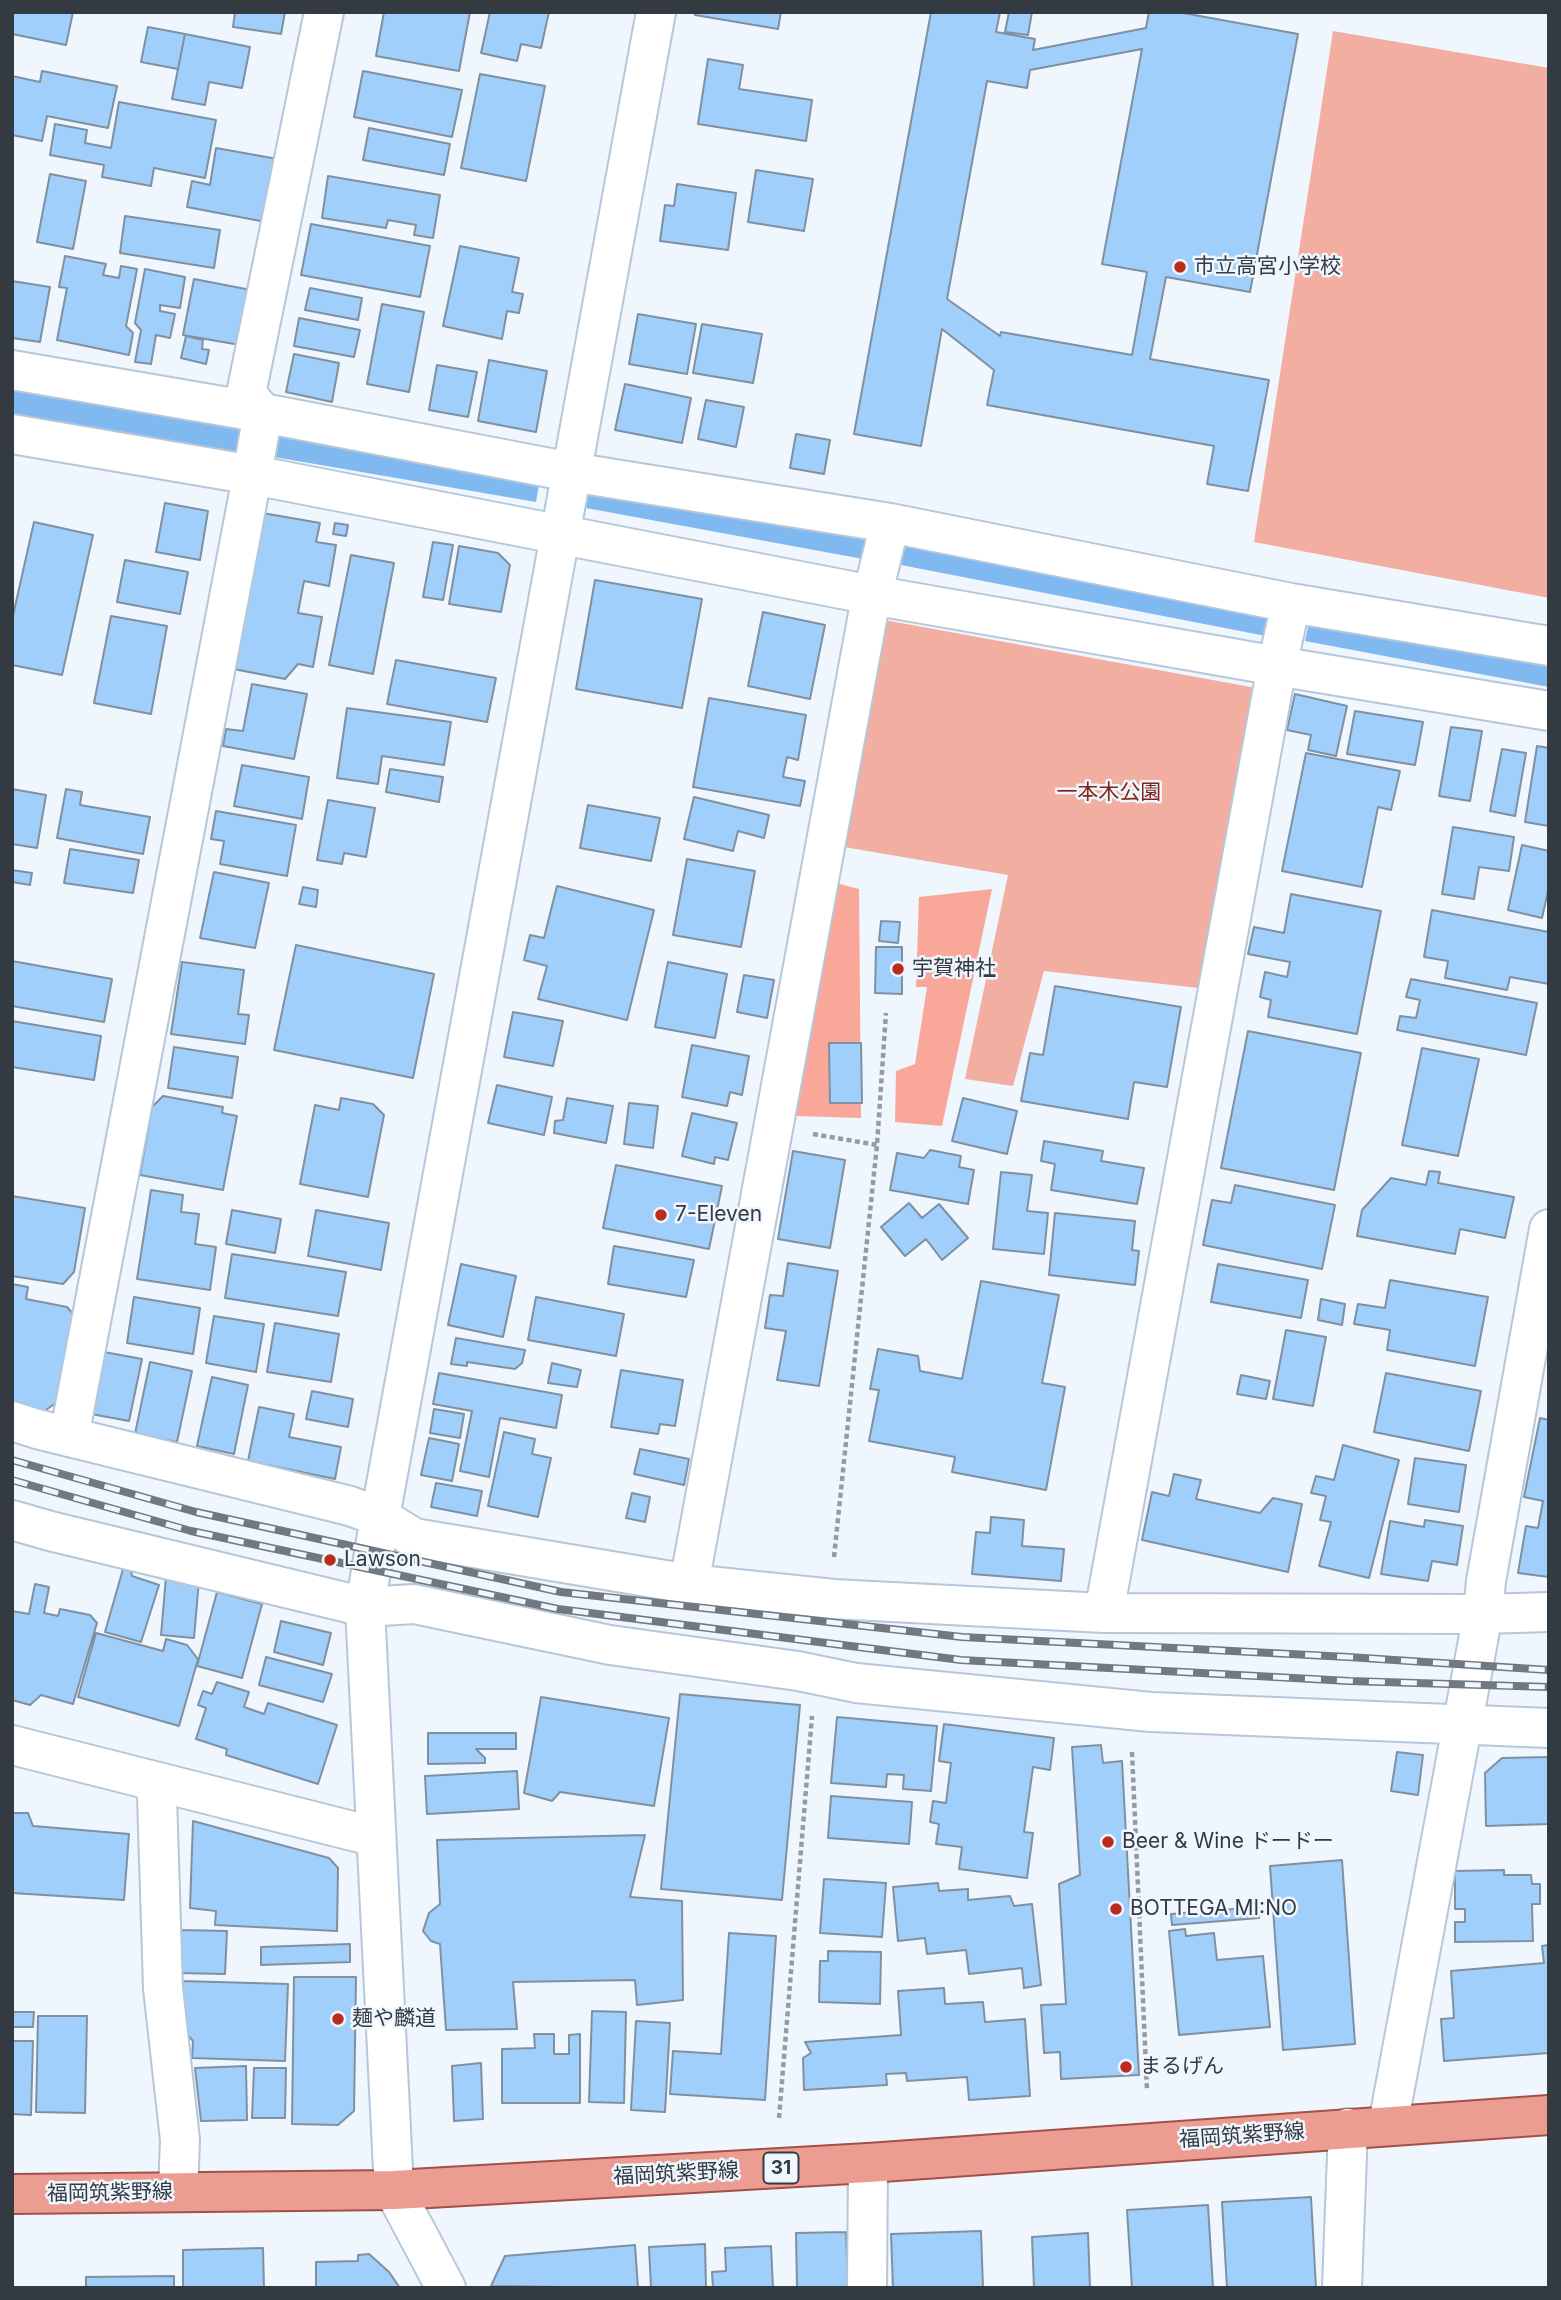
<!DOCTYPE html>
<meta charset="utf-8">
<style>
body{margin:0}
#map{position:relative;width:1561px;height:2300px;overflow:hidden;background:#eff6fe;font-family:Inter,sans-serif}
canvas{display:block}
.frame{position:absolute;inset:0;border:14px solid #333a41;pointer-events:none}
</style>
<div id="map">
<canvas width="1561" height="2300"></canvas>
<div class="frame"></div>
</div>
<script>
const c = document.querySelector('canvas').getContext('2d');
c.lineJoin = 'round';
function paint(path, color) { c.fillStyle = color; c.fill(path, 'evenodd'); }
const shape = rows => new Path2D(rows.map(r => 'M' + r).join(''));
function trace(path, color, width, dash) { c.strokeStyle = color; c.lineWidth = width; c.lineCap = dash ? 'butt' : 'round'; c.setLineDash(dash || []); c.stroke(path); }
function write(font, color, halo, rows, align = 'center') {
  c.font = font + ' Inter,"Noto Sans JP",sans-serif'; c.lineWidth = 5; c.setLineDash([]); c.textBaseline = 'middle'; c.strokeStyle = halo; c.fillStyle = color; for (const [text, x, y, turn = 0] of rows) {
    c.save(); c.translate(x, y); c.rotate((+turn || 0) * Math.PI / 180); c.textAlign = isNaN(turn) ? turn : align; if (halo) c.strokeText(text, 0, 0); c.fillText(text, 0, 0); c.restore();
  }
}
paint(shape([
 [1333,31,1549,68,1549,598,1254,542],
 [879,619,1262,689,1199,988,1044,971,1013,1086,965,1079,1008,875,844,847]
]), '#f3aea2');
paint(shape([
 [836,883,859,889,861,1118,796,1116],
 [992,889,942,1126,895,1122,896,1071,915,1064,927,987,916,987,919,897]
]), '#f8a798');
paint(shape([
 [12,382,242,420,236,454,12,416],
 [279,428,541,473,536,502,274,457],
 [592,479,868,531,863,559,586,508],
 [906,538,1276,611,1271,637,901,565],
 [1311,613,1549,658,1549,687,1305,641]
]), '#80b9f0');
const building = shape([
 [12,12,73,12,66,45,12,34,12,12],
 [235,12,285,12,281,34,233,27,235,12],
 [384,12,470,12,459,71,376,56,384,12],
 [490,12,549,12,541,48,521,44,517,61,481,53,490,12],
 [695,12,781,12,778,29,695,15,695,12],
 [931,12,1000,12,996,32,1035,39,1033,50,1146,28,1149,12,1178,12,1298,34,1250,292,1166,277,1150,359,1269,380,1248,491,1207,484,1214,446,987,405,994,370,942,329,921,446,854,434,931,12],
 [1142,49,1102,264,1147,272,1132,355,1001,332,1000,336,947,299,987,81,1027,88,1030,70,1142,49],
 [1009,12,1032,12,1028,35,1005,32,1009,12],
 [148,27,185,34,178,69,141,62,148,27],
 [185,34,250,47,242,88,209,82,205,105,172,99,185,34],
 [708,59,743,65,739,89,812,100,806,141,698,124,708,59],
 [42,71,117,86,108,128,47,116,42,141,12,135,12,76,40,82,42,71],
 [363,71,462,90,452,137,354,117,363,71],
 [480,74,545,86,526,181,461,168,480,74],
 [119,102,216,120,205,178,154,168,151,186,102,177,104,165,50,155,55,124,87,130,85,143,111,148,119,102],
 [369,128,450,144,444,175,363,160,369,128],
 [216,148,283,160,271,223,187,207,192,181,210,185,216,148],
 [756,170,813,179,804,231,748,222,756,170],
 [50,174,86,181,73,249,37,242,50,174],
 [328,176,440,195,433,238,414,235,416,225,388,220,386,228,322,218,328,176],
 [677,184,736,193,728,250,660,241,665,205,674,206,677,184],
 [125,216,220,230,214,268,120,253,125,216],
 [311,224,430,246,420,297,301,275,311,224],
 [460,246,519,258,512,292,523,294,519,313,507,311,502,339,443,326,460,246],
 [65,256,106,264,103,275,119,278,121,266,137,269,126,326,133,333,129,355,57,340,67,288,59,287,65,256],
 [145,269,185,277,180,308,160,305,160,311,175,314,170,338,156,335,151,364,135,362,141,330,135,323,145,269],
 [194,279,251,290,240,345,183,335,194,279],
 [12,281,50,287,40,342,12,338,12,281],
 [310,288,362,298,358,320,305,310,310,288],
 [382,304,424,312,409,392,367,384,382,304],
 [638,314,696,324,687,374,629,364,638,314],
 [299,318,360,330,354,357,294,346,299,318],
 [702,324,762,334,753,383,693,373,702,324],
 [186,336,203,340,202,349,209,350,206,364,181,358,186,336],
 [294,354,339,363,332,402,286,392,294,354],
 [489,360,547,371,536,432,478,421,489,360],
 [437,365,477,372,468,417,429,410,437,365],
 [625,384,691,398,682,443,615,430,625,384],
 [706,400,744,407,736,447,698,439,706,400],
 [796,434,830,440,824,474,790,468,796,434],
 [165,503,208,511,200,560,156,552,165,503],
 [251,511,320,523,316,542,336,545,329,586,304,581,298,613,322,617,313,667,298,664,285,679,223,667,251,511],
 [34,522,93,535,62,675,12,665,12,620,34,522],
 [335,523,348,525,346,536,333,534,335,523],
 [433,542,453,545,443,600,423,597,433,542],
 [459,546,498,553,510,565,501,612,449,604,459,546],
 [351,555,394,563,373,674,329,665,351,555],
 [125,560,188,572,180,614,117,602,125,560],
 [595,580,702,599,682,708,576,689,595,580],
 [763,612,825,625,810,699,748,686,763,612],
 [111,616,167,626,151,714,94,703,111,616],
 [396,660,496,678,487,722,387,704,396,660],
 [252,684,307,694,294,759,223,746,226,729,243,731,252,684],
 [1295,694,1347,706,1336,756,1308,750,1311,735,1287,730,1295,694],
 [709,698,806,715,798,760,787,757,783,777,805,781,800,806,693,787,709,698],
 [347,708,451,722,444,765,382,756,378,784,337,778,347,708],
 [1355,711,1423,722,1415,765,1347,754,1355,711],
 [1451,727,1482,731,1470,801,1439,796,1451,727],
 [1537,746,1549,748,1549,826,1525,822,1537,746],
 [1502,749,1526,753,1515,816,1490,811,1502,749],
 [1306,753,1400,771,1391,810,1378,807,1362,887,1282,871,1306,753],
 [242,765,309,777,302,819,234,806,242,765],
 [390,769,443,777,439,802,386,792,390,769],
 [12,789,46,795,37,848,12,844,12,789],
 [66,789,82,792,80,805,150,817,143,854,57,838,66,789],
 [694,797,769,815,764,838,738,831,733,851,684,839,694,797],
 [328,800,375,808,366,857,344,853,342,864,317,860,328,800],
 [588,805,660,818,651,861,580,848,588,805],
 [216,811,296,825,287,876,220,864,224,841,211,839,216,811],
 [1453,827,1514,837,1509,871,1479,867,1474,899,1442,894,1453,827],
 [1522,845,1549,851,1549,887,1542,918,1508,910,1522,845],
 [70,849,139,860,133,893,64,883,70,849],
 [687,859,755,871,741,947,673,935,687,859],
 [12,870,32,873,30,885,12,882,12,870],
 [214,872,269,883,255,948,200,938,214,872],
 [557,886,654,910,627,1020,538,999,547,966,524,960,530,935,544,938,557,886],
 [303,887,318,890,316,907,299,904,303,887],
 [1291,894,1381,911,1357,1034,1268,1017,1271,1000,1260,997,1265,972,1287,977,1290,962,1248,954,1254,927,1284,933,1291,894],
 [1432,910,1549,932,1549,984,1510,977,1507,990,1445,978,1448,961,1424,957,1432,910],
 [881,921,900,922,898,943,879,941,881,921],
 [296,945,434,974,413,1078,274,1050,296,945],
 [876,947,902,947,902,994,875,993,876,947],
 [12,961,112,979,104,1022,12,1006,12,961],
 [182,962,244,970,238,1014,249,1015,245,1044,171,1034,182,962],
 [668,962,727,974,715,1038,655,1027,668,962],
 [744,975,774,980,767,1018,737,1012,744,975],
 [1411,979,1537,1003,1526,1055,1397,1030,1400,1016,1416,1018,1420,1000,1406,997,1411,979],
 [1055,986,1181,1007,1167,1087,1134,1082,1128,1119,1021,1101,1030,1053,1043,1055,1055,986],
 [513,1012,563,1021,553,1066,504,1057,513,1012],
 [12,1021,101,1036,94,1080,12,1067,12,1021],
 [1248,1031,1361,1053,1334,1190,1221,1168,1248,1031],
 [829,1043,861,1043,862,1103,830,1103,829,1043],
 [692,1045,749,1056,742,1095,730,1092,727,1106,682,1097,692,1045],
 [174,1047,238,1057,232,1098,168,1088,174,1047],
 [1422,1048,1479,1059,1458,1156,1402,1145,1422,1048],
 [497,1085,552,1097,544,1135,488,1123,497,1085],
 [163,1096,223,1107,222,1113,237,1116,223,1190,140,1175,152,1107,163,1096],
 [341,1098,373,1104,384,1115,368,1197,300,1184,315,1105,339,1110,341,1098],
 [567,1098,613,1106,606,1143,554,1133,555,1121,563,1120,567,1098],
 [963,1098,1017,1111,1007,1154,952,1141,963,1098],
 [629,1103,658,1106,653,1148,624,1144,629,1103],
 [692,1113,737,1123,728,1160,715,1157,714,1164,682,1156,692,1113],
 [1044,1141,1103,1151,1101,1161,1144,1168,1137,1204,1051,1190,1055,1164,1041,1161,1044,1141],
 [930,1150,961,1156,959,1167,974,1170,968,1204,890,1190,897,1153,924,1158,930,1150],
 [793,1151,845,1160,830,1248,778,1239,793,1151],
 [616,1165,722,1186,709,1249,603,1228,616,1165],
 [1429,1171,1440,1172,1438,1183,1514,1197,1505,1238,1460,1229,1455,1254,1357,1236,1362,1210,1391,1178,1426,1185,1429,1171],
 [1001,1172,1032,1175,1027,1211,1048,1213,1044,1254,993,1249,1001,1172],
 [1235,1185,1335,1205,1322,1269,1203,1245,1212,1200,1231,1203,1235,1185],
 [151,1190,183,1195,181,1212,199,1214,195,1244,216,1247,210,1290,137,1279,151,1190],
 [12,1196,85,1208,74,1272,63,1284,12,1276,12,1196],
 [909,1203,922,1218,939,1204,968,1238,942,1260,926,1239,905,1256,881,1227,909,1203],
 [232,1210,281,1219,275,1253,226,1244,232,1210],
 [316,1210,389,1223,381,1270,308,1256,316,1210],
 [1055,1213,1135,1221,1132,1250,1139,1251,1135,1285,1049,1275,1055,1213],
 [614,1246,694,1260,686,1297,608,1284,614,1246],
 [232,1254,346,1272,338,1316,225,1298,232,1254],
 [788,1263,838,1271,819,1386,777,1380,786,1331,765,1328,770,1295,783,1296,788,1263],
 [461,1264,516,1276,503,1337,448,1325,461,1264],
 [1218,1264,1308,1280,1301,1318,1211,1302,1218,1264],
 [1390,1280,1488,1297,1475,1366,1387,1350,1390,1330,1354,1324,1358,1304,1385,1308,1390,1280],
 [981,1281,1059,1295,1042,1383,1065,1387,1046,1490,952,1472,955,1457,869,1441,879,1390,870,1389,878,1349,918,1356,920,1371,962,1379,981,1281],
 [12,1284,28,1287,26,1299,67,1307,74,1315,56,1403,40,1414,12,1409,12,1284],
 [134,1297,200,1308,193,1354,127,1343,134,1297],
 [536,1297,624,1314,616,1356,528,1340,536,1297],
 [1321,1299,1345,1304,1342,1325,1318,1320,1321,1299],
 [214,1316,264,1324,256,1372,206,1363,214,1316],
 [275,1323,339,1334,331,1382,267,1372,275,1323],
 [1286,1330,1326,1337,1313,1406,1273,1399,1286,1330],
 [456,1338,525,1350,522,1363,515,1369,467,1362,467,1366,451,1364,456,1338],
 [104,1352,142,1359,129,1421,91,1414,104,1352],
 [150,1362,192,1371,177,1442,135,1434,150,1362],
 [552,1363,581,1370,577,1387,548,1383,552,1363],
 [621,1370,683,1380,675,1426,660,1424,658,1434,611,1427,621,1370],
 [439,1373,562,1395,556,1428,500,1418,489,1477,460,1471,472,1411,433,1404,439,1373],
 [1386,1373,1481,1391,1469,1451,1374,1432,1386,1373],
 [1241,1375,1270,1381,1266,1399,1237,1394,1241,1375],
 [212,1377,248,1385,234,1454,197,1446,212,1377],
 [312,1391,353,1399,348,1427,306,1419,312,1391],
 [259,1407,294,1414,289,1437,341,1447,335,1479,248,1461,259,1407],
 [434,1409,464,1414,460,1438,430,1433,434,1409],
 [1540,1418,1549,1420,1549,1577,1518,1573,1526,1526,1538,1528,1543,1501,1524,1497,1540,1418],
 [504,1432,535,1439,532,1454,551,1458,538,1517,488,1506,504,1432],
 [429,1438,459,1444,452,1481,421,1475,429,1438],
 [1343,1445,1399,1460,1369,1578,1319,1566,1331,1522,1320,1520,1326,1496,1311,1493,1316,1476,1334,1480,1343,1445],
 [640,1449,689,1459,684,1485,634,1474,640,1449],
 [1415,1458,1466,1465,1459,1512,1408,1504,1415,1458],
 [1174,1474,1201,1480,1196,1499,1260,1513,1273,1498,1302,1504,1288,1572,1142,1540,1152,1492,1169,1496,1174,1474],
 [436,1483,482,1491,477,1516,431,1507,436,1483],
 [632,1493,650,1497,645,1522,626,1518,632,1493],
 [991,1517,1024,1520,1022,1546,1064,1549,1061,1581,972,1574,976,1532,990,1533,991,1517],
 [1425,1520,1463,1526,1457,1565,1432,1561,1428,1581,1381,1574,1390,1521,1424,1527,1425,1520],
 [123,1569,131,1571,132,1576,159,1585,141,1642,105,1632,123,1569],
 [166,1577,199,1580,194,1638,161,1635,166,1577],
 [35,1584,49,1587,44,1613,58,1616,60,1609,90,1615,97,1623,73,1704,41,1695,30,1705,12,1700,12,1611,29,1614,35,1584],
 [217,1592,262,1604,242,1678,197,1666,217,1592],
 [281,1621,331,1633,323,1665,274,1652,281,1621],
 [96,1633,163,1651,166,1639,187,1645,198,1659,179,1726,78,1697,96,1633],
 [266,1657,332,1674,323,1702,259,1685,266,1657],
 [217,1682,249,1692,244,1707,264,1714,268,1703,337,1725,318,1784,226,1755,227,1749,196,1739,206,1708,198,1705,203,1691,212,1694,217,1682],
 [680,1694,800,1705,782,1900,661,1889,680,1694],
 [541,1697,669,1718,654,1806,560,1792,552,1801,524,1793,541,1697],
 [837,1717,937,1726,931,1791,903,1789,904,1775,887,1774,886,1787,831,1783,837,1717],
 [944,1724,1054,1738,1050,1770,1033,1767,1024,1832,1033,1833,1027,1878,959,1869,962,1847,936,1844,939,1824,930,1822,933,1801,946,1803,951,1763,939,1761,944,1724],
 [428,1733,516,1733,516,1749,476,1749,485,1758,485,1763,428,1764,428,1733],
 [1101,1745,1103,1763,1122,1761,1139,2075,1061,2079,1060,2052,1044,2053,1041,2005,1066,2004,1059,1884,1080,1875,1072,1747,1101,1745],
 [1397,1752,1423,1755,1418,1795,1391,1791,1397,1752],
 [1549,1757,1549,1824,1486,1826,1485,1773,1502,1758,1549,1757],
 [517,1771,519,1809,427,1814,425,1776,517,1771],
 [831,1796,912,1802,909,1844,828,1838,831,1796],
 [12,1813,28,1813,33,1826,129,1834,124,1900,12,1893,12,1813],
 [193,1821,329,1858,338,1868,337,1931,215,1925,216,1911,190,1908,193,1821],
 [645,1835,630,1897,682,1901,683,2000,637,2005,635,1980,513,1982,517,2029,446,2030,440,1944,431,1941,423,1931,429,1913,440,1904,437,1840,645,1835],
 [1342,1860,1355,2044,1283,2050,1270,1866,1342,1860],
 [1504,1870,1504,1875,1531,1875,1532,1884,1540,1884,1540,1904,1532,1904,1533,1941,1455,1942,1455,1922,1465,1922,1465,1909,1455,1909,1455,1871,1504,1870],
 [824,1879,886,1883,882,1937,820,1933,824,1879],
 [938,1883,939,1891,968,1889,968,1900,1010,1896,1014,1906,1032,1904,1041,1985,1024,1988,1022,1968,969,1974,966,1950,927,1954,925,1938,898,1941,893,1887,938,1883],
 [1259,1907,1259,1918,1172,1925,1171,1914,1259,1907],
 [1185,1929,1186,1936,1214,1933,1217,1960,1263,1956,1270,2027,1179,2035,1169,1931,1185,1929],
 [181,1930,227,1931,225,1974,179,1973,181,1930],
 [729,1933,776,1936,765,2100,670,2094,673,2051,721,2054,729,1933],
 [350,1944,350,1962,261,1965,261,1947,350,1944],
 [1549,1945,1549,2053,1444,2061,1441,2019,1454,2018,1451,1971,1544,1963,1542,1946,1549,1945],
 [828,1951,881,1952,880,2004,819,2002,820,1961,828,1961,828,1951],
 [294,1977,356,1977,354,2111,338,2125,292,2124,294,1977],
 [181,1981,288,1984,285,2061,192,2058,193,2041,185,2032,181,1981],
 [944,1988,945,2004,983,2002,985,2022,1025,2019,1030,2096,969,2100,967,2077,907,2081,906,2073,886,2074,887,2085,804,2090,803,2058,811,2053,805,2042,901,2035,898,1991,944,1988],
 [592,2011,626,2012,624,2103,589,2102,592,2011],
 [12,2012,34,2012,33,2027,12,2027,12,2012],
 [38,2016,87,2016,85,2113,36,2112,38,2016],
 [636,2021,670,2023,665,2112,631,2110,636,2021],
 [534,2034,554,2034,554,2054,569,2054,569,2035,580,2034,580,2103,502,2103,502,2049,535,2048,534,2034],
 [12,2041,33,2041,31,2115,12,2114,12,2041],
 [481,2063,483,2119,454,2121,452,2066,481,2063],
 [246,2066,247,2120,201,2121,195,2068,246,2066],
 [254,2068,286,2068,285,2118,252,2118,254,2068],
 [1311,2197,1316,2288,1227,2288,1222,2202,1311,2197],
 [1208,2205,1213,2288,1132,2288,1127,2210,1208,2205],
 [981,2231,983,2288,893,2288,891,2234,981,2231],
 [846,2232,848,2288,797,2288,796,2233,846,2232],
 [1088,2233,1090,2288,1034,2288,1032,2237,1088,2233],
 [705,2244,706,2288,651,2288,649,2247,705,2244],
 [635,2245,638,2288,491,2286,505,2256,635,2245],
 [771,2246,773,2288,713,2288,712,2272,726,2271,725,2248,771,2246],
 [263,2248,264,2288,183,2288,183,2250,263,2248],
 [369,2254,389,2272,400,2288,316,2288,316,2262,358,2261,358,2255,369,2254],
 [174,2276,174,2288,86,2288,86,2277,174,2276]
]);
paint(building, '#a1cffc');
trace(building, '#7f90a1', 2);
const minor = shape([
 [12,370,263,413,571,472,890,523,1291,603,1549,646],
 [12,434,253,475,872,595,1277,666,1549,711],
 [12,1421,37,1429,350,1506,380,1517,414,1538,689,1584,834,1599,1104,1613,1483,1614,1549,1612],
 [69,1437,248,498,263,413,246,394,324,12],
 [12,1520,50,1531,365,1607,414,1604,610,1645,798,1671,856,1683,1151,1712,1549,1728],
 [689,1584,869,609,890,523],
 [1104,1613,1277,666,1291,603],
 [12,1745,376,1837],
 [153,1781,157,1797,163,1988,180,2140,178,2192],
 [1388,2125,1483,1614,1486,1581,1549,1229],
 [446,2288,394,2190,365,1607,380,1517,656,12],
 [867,2288,868,2163],
 [1342,2288,1348,2128]
]);
const major = shape([
 [12,2194,394,2190,868,2163,1549,2115]
]);
trace(minor, '#b5c7d9', 42);
trace(major, '#a35047', 42);
trace(shape([
 [813,1134,877,1145],
 [834,1557,877,1145,886,1013],
 [1132,1752,1147,2090],
 [779,2118,812,1716]
]), '#949ba3', 4.5, [5, 3.5]);
trace(minor, '#fff', 38);
trace(major, '#ec9d92', 38);
const rail = shape([
 [12,1460,196,1512,561,1592,962,1637,1348,1657,1549,1670],
 [12,1480,191,1531,558,1609,961,1660,1349,1681,1549,1687]
]);
trace(rail, '#71787f', 8);
trace(rail, '#eff6fe', 5, [16]);
for (const [x, y, r, color] of [
 [1180,267,7,"#ba2d1e"],
 [898,969,7,"#ba2d1e"],
 [661,1215,7,"#ba2d1e"],
 [330,1560,7,"#ba2d1e"],
 [1108,1842,7,"#ba2d1e"],
 [1116,1909,7,"#ba2d1e"],
 [338,2019,7,"#ba2d1e"],
 [1126,2067,7,"#ba2d1e"]
]) { const dot = new Path2D(); dot.arc(x, y, r, 0, 2 * Math.PI); c.fillStyle = color; c.fill(dot); trace(dot, '#eff6fe', 2.5); }
for (const [x, y, w] of [
 [781,2168,35]
]) { const box = new Path2D(); box.roundRect(x - w / 2, y - 15.5, w, 31, 5); c.fillStyle = '#eff6fe'; c.fill(box); trace(box, '#333a41', 2); }
write('bold 19px', '#333a41', null, [
 ["31",781,2168]
]);
write('21px', '#333a41', '#eff6fe', [
 ["市立高宮小学校",1194,267],
 ["宇賀神社",912,969],
 ["7-Eleven",675,1215],
 ["Lawson",344,1560],
 ["Beer & Wine ドードー",1122,1842],
 ["BOTTEGA MI:NO",1130,1909],
 ["麺や麟道",352,2019],
 ["まるげん",1140,2067]
], 'left');
write('21px', '#822519', '#eff6fe', [
 ["一本木公園",1109,793]
]);
write('21px', '#333a41', '#eff6fe', [
 ["福岡筑紫野線",1242,2136,-4],
 ["福岡筑紫野線",676,2174,-3],
 ["福岡筑紫野線",110,2193,-1]
]);
</script>
